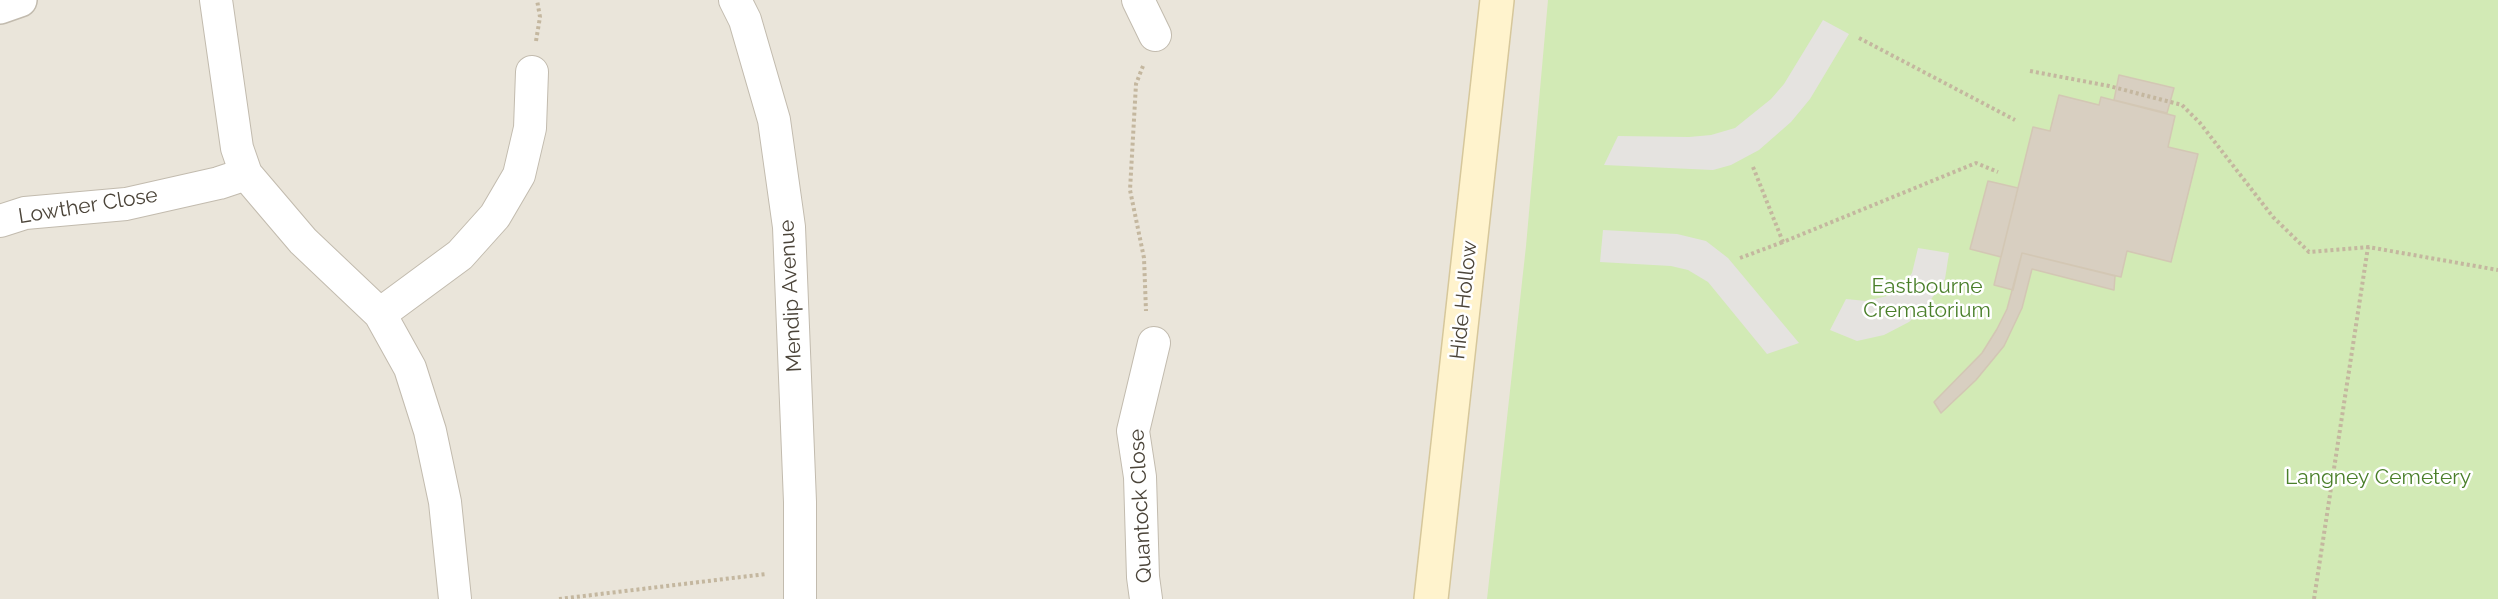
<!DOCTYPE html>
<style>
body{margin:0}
canvas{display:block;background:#f6f3ec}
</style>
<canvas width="2498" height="599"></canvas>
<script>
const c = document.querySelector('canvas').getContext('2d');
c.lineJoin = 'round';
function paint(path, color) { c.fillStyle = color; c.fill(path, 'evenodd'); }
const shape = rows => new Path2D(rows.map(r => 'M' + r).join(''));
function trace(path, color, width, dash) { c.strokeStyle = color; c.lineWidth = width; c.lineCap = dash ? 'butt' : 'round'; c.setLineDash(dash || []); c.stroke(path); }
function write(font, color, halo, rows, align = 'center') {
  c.font = font + ' Raleway,sans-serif'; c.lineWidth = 5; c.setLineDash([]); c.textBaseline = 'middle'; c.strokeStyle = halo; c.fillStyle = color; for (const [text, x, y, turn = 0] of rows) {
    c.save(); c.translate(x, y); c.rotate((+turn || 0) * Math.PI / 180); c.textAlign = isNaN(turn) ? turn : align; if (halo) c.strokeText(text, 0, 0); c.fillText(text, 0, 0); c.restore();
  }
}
paint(shape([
 [0,0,2498,0,2498,599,0,599]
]), '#eae5da');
paint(shape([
 [1548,0,2498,0,2498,599,1487,599,1526,246]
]), '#d2eab5');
paint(shape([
 [1823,20,1849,34,1810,99,1791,122,1759,150,1731,165,1713,170,1604,165,1618,136,1689,137,1711,135,1735,128,1771,99,1784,84],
 [1603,230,1677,234,1706,241,1728,258,1799,343,1767,354,1708,282,1688,270,1671,266,1600,262],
 [1918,248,1949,253,1945,279,1928,304,1909,322,1884,335,1857,341,1830,330,1846,299,1866,301,1887,296,1904,284,1912,273]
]), '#e5e3e0');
const building = shape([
 [2119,75,2174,88,2167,113,2114,100,2119,75],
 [2059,95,2099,105,2101,97,2175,116,2168,147,2198,154,2171,262,2127,251,2121,277,2022,253,2013,290,1994,285,2033,127,2050,131,2059,95],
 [1988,181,2018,188,2001,257,1970,249,1988,181],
 [2022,253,2115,276,2114,290,2032,269,2022,308,2004,346,1976,380,1941,413,1934,402,1982,353,1997,329,2007,309,2022,253]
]);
paint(building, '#d8cfc1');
trace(building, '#d3c7b4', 1.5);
const minor = shape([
 [216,0,237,148,246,174,303,241,380,314,410,368,430,431,445,502,455,599],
 [735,0,745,20,774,120,789,227,800,502,800,599],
 [1138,0,1155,35],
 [0,221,25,213,126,204,219,183,246,174],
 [380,314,460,255,495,216,519,175,530,128,532,72],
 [1146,599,1143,577,1140,477,1133,431,1154,343]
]);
const tertiary = shape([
 [0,7,20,0]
]);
const secondary = shape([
 [1431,599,1497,0]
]);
trace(minor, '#c2bbae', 34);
trace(tertiary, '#c2bbae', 36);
trace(secondary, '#d6c79b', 36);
trace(shape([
 [1859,38,2015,120],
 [536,41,540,17,537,0],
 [1143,66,1136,84,1130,190,1144,258,1146,311],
 [2030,71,2109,86,2182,105,2200,123,2273,217,2309,252,2368,247,2498,270],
 [1753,167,1783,242,1976,163,1998,172],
 [1740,258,1783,242],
 [559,599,766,574],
 [2314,599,2368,247]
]), '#c4b79f', 4, [3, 3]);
trace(minor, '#fff', 32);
trace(tertiary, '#fff', 33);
trace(secondary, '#fff3cd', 33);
write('21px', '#4b4439', '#fff', [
 ["Lowther Close",88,206,-9],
 ["Mendip Avenue",791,296,-93],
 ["Hide Hollow",1464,300,-84],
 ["Quantock Close",1141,506,-93]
]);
write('21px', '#4a7f2a', '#fff', [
 ["Eastbourne",1927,287],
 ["Crematorium",1927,311],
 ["Langney Cemetery",2378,478]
]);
</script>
